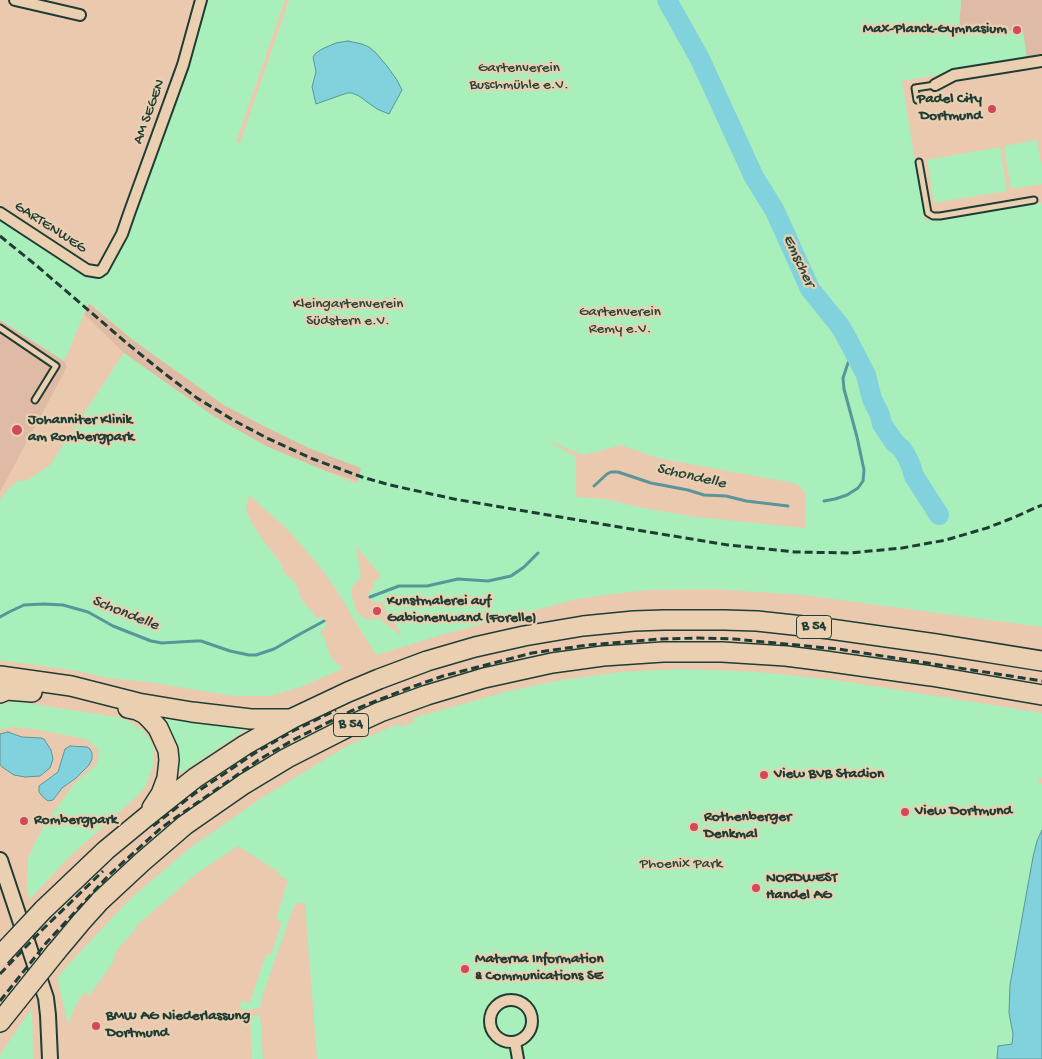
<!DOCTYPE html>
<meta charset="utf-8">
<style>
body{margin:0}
canvas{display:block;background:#eac9ae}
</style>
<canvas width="1042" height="1059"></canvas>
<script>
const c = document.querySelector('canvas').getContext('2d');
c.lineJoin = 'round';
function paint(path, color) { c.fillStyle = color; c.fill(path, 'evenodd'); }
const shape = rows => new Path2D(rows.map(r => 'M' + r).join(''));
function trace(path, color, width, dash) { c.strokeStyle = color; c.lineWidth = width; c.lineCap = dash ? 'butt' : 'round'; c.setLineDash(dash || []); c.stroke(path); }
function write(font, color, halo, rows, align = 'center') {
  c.font = font + ' "Gochi Hand",sans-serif'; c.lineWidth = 4.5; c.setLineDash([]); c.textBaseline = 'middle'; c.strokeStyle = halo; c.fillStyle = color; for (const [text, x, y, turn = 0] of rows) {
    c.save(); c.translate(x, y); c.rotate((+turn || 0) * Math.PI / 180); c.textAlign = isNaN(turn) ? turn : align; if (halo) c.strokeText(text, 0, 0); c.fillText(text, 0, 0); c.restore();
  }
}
paint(shape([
 [961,0,1042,0,1042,57,1027,59,959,29],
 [0,232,40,263,133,340,224,405,266,427,309,448,362,468,421,487,944,551,374,486,313,467,268,447,237,430,194,404,124,353],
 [0,320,64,361,67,367,0,492]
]), '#dfbba5');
paint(shape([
 [205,0,285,0,236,142,240,143,289,0,961,0,959,29,1023,31,1027,59,902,81,925,221,1042,203,1042,627,803,595,713,589,648,590,613,594,578,599,451,632,376,655,337,591,321,568,288,530,249,495,246,508,251,522,266,544,282,565,284,573,296,583,301,599,311,611,313,611,314,617,322,617,327,625,320,632,325,639,330,656,342,669,301,687,270,696,233,696,148,682,108,678,78,671,0,660,0,501,3,495,17,481,28,480,50,465,124,353,215,417,268,447,357,484,361,468,309,448,266,427,224,405,133,340,89,303,64,361,0,320,0,218,59,258,91,276,105,273],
 [546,440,584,455,621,445,658,458,793,483,798,485,805,492,806,528,695,517,643,508,605,499,576,497,576,457],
 [356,546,381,576,372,584,375,586,368,594,372,602,383,602,386,612,400,631,401,636,380,619,368,620,359,615,355,608,352,596,352,587,361,577],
 [1037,140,1042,170,1042,184,1011,189,1004,146],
 [1000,147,1007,191,934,203,927,160],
 [682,669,759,672,835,680,1042,713,1042,778,1038,779,1039,784,1042,784,1042,830,1037,841,1010,985,1009,1013,1013,1034,1012,1044,998,1046,997,1059,317,1059,305,903,296,903,292,911,263,994,260,1008,242,1010,240,1006,241,1002,243,1001,250,1003,266,954,271,955,282,922,276,920,288,880,279,876,280,873,238,846,197,873,136,926,134,931,117,950,112,964,89,996,85,992,80,998,75,1007,68,1024,57,978,68,965,129,900,190,848,260,799,337,752,347,746,398,724,400,727,415,722,413,718,509,691,562,680,621,672],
 [9,702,19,702,116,717,127,720,142,730,149,738,154,749,154,758,153,767,145,787,137,796,69,857,30,899,27,889,28,858,44,825,74,784,97,764,99,750,86,739,33,729,12,727,0,730,0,705],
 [155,710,253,725,181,773],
 [53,1006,56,1006,59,1059,56,1059],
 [32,1008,33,1059,0,1059,0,1055],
 [260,1015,263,1059,252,1059,250,1016]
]), '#a8efbc');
const water = shape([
 [348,41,362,44,369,47,376,53,387,66,397,80,402,90,389,114,377,109,359,96,352,93,347,93,316,104,312,87,316,72,313,57,316,53,322,49,336,43,348,41],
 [8,732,22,737,41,738,44,739,51,750,53,759,50,768,40,776,25,777,14,775,2,767,0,764,0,734,8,732],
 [70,746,87,747,90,749,92,753,92,759,89,765,76,778,62,788,53,800,48,801,43,797,39,792,39,786,58,772,65,749,70,746],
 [1042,830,1042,1059,997,1059,998,1046,1012,1044,1013,1034,1009,1013,1010,985,1033,857,1037,841,1042,830]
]);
paint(water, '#81d2dc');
trace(water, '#5a9699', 1);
trace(shape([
 [594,486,607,474,611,472,618,472,651,483,688,490,704,495,726,496,746,501,788,506],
 [824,501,835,499,847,495,858,488,863,481,864,470,857,437,844,389,843,378,848,363,854,353],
 [370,597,399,586,427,586,458,579,488,581,511,576,524,567,538,553],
 [0,617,9,612,24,605,44,604,63,605,88,612,113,626,151,641,162,643,196,641,201,641,230,651,249,655,256,655,274,649,300,634,313,627,324,621]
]), '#5a9699', 3);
trace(shape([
 [667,0,700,59,754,177,775,211,810,289,840,326,848,340,866,375,872,399,880,415,882,424,895,443,902,449,907,457,911,466,914,476,939,515]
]), '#81d2dc', 20);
const lane = shape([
 [917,100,915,88,935,85],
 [919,162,928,213,933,216,940,216,1034,200],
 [0,328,56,366,35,400]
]);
const street = shape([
 [15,0,80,15],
 [935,85,954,75,1042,61],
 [0,213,87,270,99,272,103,269,122,234,130,211,183,65,201,0],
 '490 1021a21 21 0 1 1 42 0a21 21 0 1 1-42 0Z',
 [515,1042,518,1059]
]);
const secondary = shape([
 [0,860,46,998,48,1015,50,1059]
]);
const highway = shape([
 [0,676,71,686,138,703,192,712,251,719,289,719],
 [0,693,7,690,32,692],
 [128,708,137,710,145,714,151,720,158,728,168,750,169,760,167,778,161,794,152,808],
 [43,910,106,850,146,817,195,778,245,745,293,718,348,692,379,679,427,661,475,647,524,636,583,626,634,621,664,620,724,620,757,621,830,629,936,644,1042,661],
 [56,952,82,921,100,901,142,862,185,825,244,784,287,758,354,724,380,712,427,695,484,678,552,663,603,656,663,652,722,652,786,656,825,661,931,676,1042,695],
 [0,1022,16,1002]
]);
trace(lane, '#1f3d34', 9);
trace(street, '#1f3d34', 14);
trace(secondary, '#1f3d34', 18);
trace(highway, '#1f3d34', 22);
trace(lane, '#eacfb1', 5);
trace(street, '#eacfb1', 10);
trace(secondary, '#eacfb1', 14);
trace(highway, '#eacfb1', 19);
trace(shape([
 [0,236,37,266,129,345,165,374,197,398,233,420,267,438,313,459,362,477,390,485,454,499,643,531,728,545,795,552,849,553,902,548,946,540,987,528,1010,519,1042,505],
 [153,826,194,794,255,753,293,731,336,710],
 [0,974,42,930,103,871],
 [0,1001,47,942,74,913,109,875,161,828,260,759,295,739,351,711,406,689,443,676,532,653,588,645,660,639,699,638,734,639,838,649,1042,681]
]), '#1f3d34', 3, [8, 4]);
const highwayBridge = shape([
 [0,956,43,910],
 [16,1002,56,952]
]);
trace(highwayBridge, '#1f3d34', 22, []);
trace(highwayBridge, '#eacfb1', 19);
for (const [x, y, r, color] of [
 [1017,30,5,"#d1495b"],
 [992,109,5,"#d1495b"],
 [17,430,6,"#d1495b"],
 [377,611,5,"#d1495b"],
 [764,775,5,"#d1495b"],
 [905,812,5,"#d1495b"],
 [24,821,5,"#d1495b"],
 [694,827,5,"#d1495b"],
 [756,888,5,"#d1495b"],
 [465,969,5,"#d1495b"],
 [96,1026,5,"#d1495b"]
]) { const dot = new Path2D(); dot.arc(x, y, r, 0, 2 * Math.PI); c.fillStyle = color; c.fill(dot); trace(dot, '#eacfb1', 2); }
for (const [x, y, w] of [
 [814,627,35],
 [351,725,35]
]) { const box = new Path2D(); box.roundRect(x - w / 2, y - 11.5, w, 23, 4); c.fillStyle = '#eacfb1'; c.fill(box); trace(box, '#1f3d34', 1); }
write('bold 14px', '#1f3d34', null, [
 ["B 54",814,627],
 ["B 54",351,725]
]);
write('bold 15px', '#1f3d34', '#eacfb1', [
 ["Max-Planck-Gymnasium",1007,30,"right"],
 ["Padel City",982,100,"right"],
 ["Dortmund",982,117,"right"],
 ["Johanniter Klinik",28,421],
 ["am Rombergpark",28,438],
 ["Kunstmalerei auf",387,602],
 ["Gabionenwand (Forelle)",387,619],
 ["View BVB Stadion",774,775],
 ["View Dortmund",915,812],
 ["Rothenberger",704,818],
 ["Denkmal",704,835],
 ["Rombergpark",34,821],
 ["NORDWEST",766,879],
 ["Handel AG",766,896],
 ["Materna Information",475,960],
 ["& Communications SE",475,977],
 ["BMW AG Niederlassung",106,1017],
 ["Dortmund",106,1034]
], 'left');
write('15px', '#26463b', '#eacfb1', [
 ["Gartenverein",519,69],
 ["Buschmühle e.V.",519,86],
 ["Kleingartenverein",348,305],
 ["Südstern e.V.",348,322],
 ["Gartenverein",620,313],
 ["Remy e.V.",620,330],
 ["Phoenix Park",681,865]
]);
write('15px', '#1f3d34', '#eacfb1', [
 ["AM SEGEN",150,112,-70],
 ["GARTENWEG",50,228,33]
]);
write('italic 16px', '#24443c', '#eacfb1', [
 ["Emscher",798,261,65],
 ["Schondelle",691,477,13],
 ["Schondelle",125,614,22]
]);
</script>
